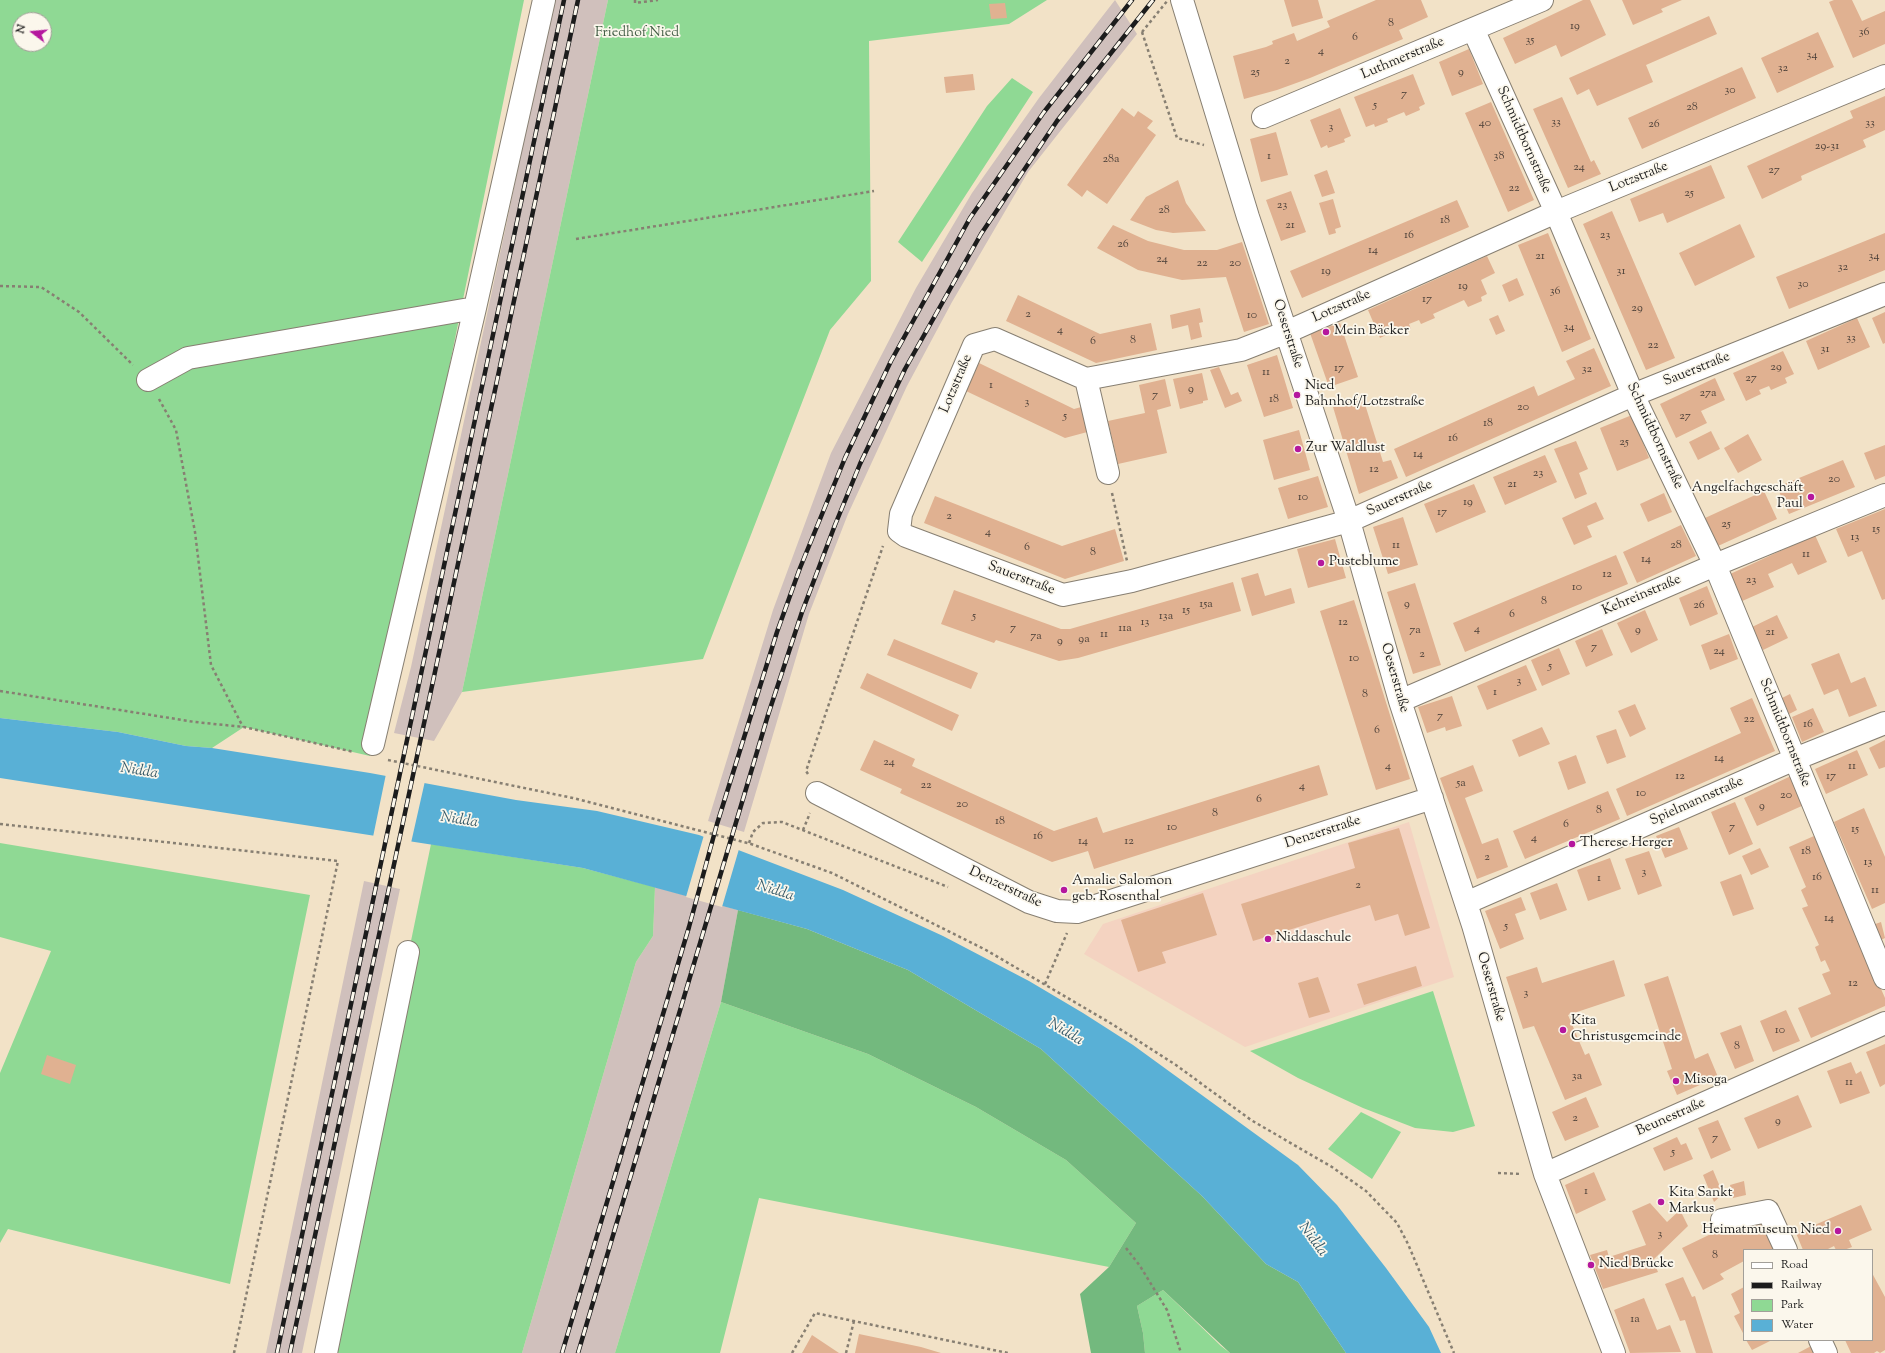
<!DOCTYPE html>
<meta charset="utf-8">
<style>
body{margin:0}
#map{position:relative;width:1885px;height:1353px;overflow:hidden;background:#f2e2c7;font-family:"Sorts Mill Goudy",serif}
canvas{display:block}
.legend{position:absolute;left:1743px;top:1249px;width:130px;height:92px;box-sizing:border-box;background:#fbf7ec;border:1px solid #a29f99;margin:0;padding:5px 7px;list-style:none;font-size:12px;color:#1c1c1c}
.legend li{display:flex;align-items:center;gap:8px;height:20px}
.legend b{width:20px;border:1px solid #a29f99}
.north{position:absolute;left:12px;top:12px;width:40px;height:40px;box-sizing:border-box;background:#fbf7ec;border:1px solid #a29f99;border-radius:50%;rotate:286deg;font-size:11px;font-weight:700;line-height:16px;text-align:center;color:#1c1c1c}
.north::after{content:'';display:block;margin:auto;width:14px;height:18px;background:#b5179e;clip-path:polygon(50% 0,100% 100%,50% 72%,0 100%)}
</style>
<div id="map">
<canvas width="1885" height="1353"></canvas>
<ul class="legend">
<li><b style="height:5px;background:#fff"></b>Road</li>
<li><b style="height:5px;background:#1c1c1c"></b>Railway</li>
<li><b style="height:11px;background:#8fd994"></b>Park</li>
<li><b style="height:11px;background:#59b0d6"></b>Water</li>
</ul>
<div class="north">N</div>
</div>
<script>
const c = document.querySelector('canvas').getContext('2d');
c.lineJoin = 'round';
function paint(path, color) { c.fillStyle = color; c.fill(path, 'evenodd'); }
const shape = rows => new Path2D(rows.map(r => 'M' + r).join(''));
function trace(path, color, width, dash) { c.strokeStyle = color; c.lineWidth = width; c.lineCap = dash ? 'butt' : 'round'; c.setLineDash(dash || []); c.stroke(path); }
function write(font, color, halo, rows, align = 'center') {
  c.font = font + ' "Sorts Mill Goudy",serif'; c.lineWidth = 3.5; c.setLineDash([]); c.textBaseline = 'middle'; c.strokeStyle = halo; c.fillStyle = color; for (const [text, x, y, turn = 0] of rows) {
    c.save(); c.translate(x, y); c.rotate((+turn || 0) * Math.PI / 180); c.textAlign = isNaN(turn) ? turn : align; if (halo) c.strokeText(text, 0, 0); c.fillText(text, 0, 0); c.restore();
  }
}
paint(shape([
 [1409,822,1454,977,1245,1047,1084,954,1103,924]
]), '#f4d3c1');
paint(shape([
 [553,0,608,0,462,692,434,741,394,733,411,667,506,226],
 [1115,0,1137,34,1028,172,952,302,907,386,848,514,809,614,744,832,708,821,773,610,831,453,916,288,972,193,1039,98],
 [364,881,400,889,302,1353,266,1353],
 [655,887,738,910,721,1002,615,1353,522,1353,636,962,653,936]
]), '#d0c0bc');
paint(shape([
 [0,0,524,0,370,756,244,727,212,748,186,746,118,732,0,718],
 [20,20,44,20,44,44,20,44],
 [608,0,1047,0,1009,24,869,41,871,281,830,330,703,659,462,692],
 [1012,78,1033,92,922,262,898,242,987,106],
 [0,843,310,895,230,1284,8,1229,0,1243,0,1073,51,951,0,937],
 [431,844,583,868,655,887,653,936,636,962,522,1353,326,1353],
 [1433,991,1475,1126,1453,1132,1415,1128,1363,1108,1298,1078,1250,1051],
 [721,1002,868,1054,976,1107,1066,1160,1136,1223,1109,1267,759,1198,720,1353,615,1353],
 [1361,1112,1401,1132,1372,1179,1328,1149],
 [1163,1290,1221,1346,1230,1353,1145,1353,1143,1333,1137,1306]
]), '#8fd994');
paint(shape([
 [738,910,807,929,908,970,1041,1049,1202,1196,1266,1264,1298,1282,1346,1353,1230,1353,1163,1290,1137,1306,1143,1333,1145,1353,1091,1353,1080,1294,1109,1267,1136,1223,1066,1160,976,1107,868,1054,721,1002]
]), '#73b97e');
paint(shape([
 [0,718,118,732,186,746,212,748,370,773,516,800,597,811,699,835,843,890,943,936,1029,981,1083,1013,1133,1045,1298,1165,1337,1205,1386,1268,1429,1327,1441,1353,1346,1353,1298,1282,1266,1264,1202,1196,1041,1049,908,970,807,929,583,868,0,778]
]), '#59b0d6');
paint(shape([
 [386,774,425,781,411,843,373,837],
 [704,835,739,849,722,907,686,897]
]), '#f2e2c7');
paint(shape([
 [1284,0,1318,0,1323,18,1292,27],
 [1376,0,1421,0,1428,17,1399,30,1403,39,1310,78,1277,90,1244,99,1233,56,1266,47,1273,44,1272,41,1294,33,1297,41,1330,27,1327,21],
 [1583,0,1590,0,1606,35,1561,57,1556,45,1515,64,1503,38],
 [1622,0,1682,0,1661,9,1663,12,1633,25],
 [1834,0,1852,0,1862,21,1885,11,1885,44,1853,58,1829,2],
 [1005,3,1007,18,991,19,989,4],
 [1709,16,1717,34,1646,65,1653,82,1597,106,1589,89,1577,95,1569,78],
 [1818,32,1834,67,1777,93,1761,58],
 [1469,49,1483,84,1452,96,1439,62],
 [1742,67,1756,98,1642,149,1628,118],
 [973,74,975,90,946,93,944,77],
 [1413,74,1425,104,1419,107,1420,110,1406,116,1404,112,1387,119,1388,122,1375,127,1374,124,1366,127,1354,97],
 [1885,96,1885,130,1863,140,1866,147,1801,176,1802,180,1762,199,1747,166,1853,118,1850,111],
 [1562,97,1591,162,1594,160,1601,174,1568,188,1533,109],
 [1491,102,1534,200,1508,212,1465,113],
 [1122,108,1134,117,1138,111,1153,121,1147,128,1156,135,1107,204,1087,190,1082,197,1067,185],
 [1340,108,1351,136,1344,139,1345,142,1328,148,1327,145,1321,148,1310,120],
 [1276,132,1288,175,1261,182,1250,139],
 [1711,165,1725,198,1667,223,1663,213,1639,222,1630,199],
 [1327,170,1335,193,1322,197,1314,175],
 [1178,180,1186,203,1206,231,1173,233,1156,230,1130,220,1146,197],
 [1291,191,1306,232,1281,241,1266,200],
 [1333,199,1341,227,1335,229,1336,233,1329,235,1319,203],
 [1457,200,1469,227,1302,298,1290,271],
 [1612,211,1675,358,1646,370,1583,224],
 [1740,224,1755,257,1695,286,1679,253],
 [1113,225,1148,241,1184,250,1217,250,1242,242,1269,324,1244,332,1226,277,1182,280,1138,270,1097,248],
 [1548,233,1591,339,1562,352,1518,245],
 [1885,233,1885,270,1789,309,1776,277],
 [1487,256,1495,273,1481,280,1487,294,1481,297,1482,301,1468,307,1464,300,1433,314,1435,318,1421,324,1419,320,1409,324,1411,329,1398,334,1396,330,1380,338,1368,310],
 [1517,278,1524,295,1509,302,1502,285],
 [1018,295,1100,334,1151,323,1157,350,1096,363,1006,321],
 [1200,308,1203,322,1199,323,1202,337,1191,340,1188,325,1172,329,1170,315],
 [1885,312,1885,343,1883,344,1872,318],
 [1498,315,1505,331,1496,335,1489,319],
 [1857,318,1870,347,1818,370,1806,341],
 [1340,323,1358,377,1329,387,1310,333],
 [1594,348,1611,386,1406,477,1394,449,1534,386,1538,396,1575,379,1566,361],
 [1783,351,1794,374,1785,378,1787,383,1771,390,1769,386,1759,390,1761,394,1746,401,1733,373],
 [1277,355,1293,408,1264,417,1247,365],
 [979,363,1074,409,1085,406,1091,431,1065,438,966,391],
 [1219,367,1231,395,1238,392,1242,401,1225,408,1210,370],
 [1202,373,1208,400,1203,401,1203,403,1180,409,1173,379],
 [1715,378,1725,400,1701,411,1707,423,1676,438,1660,404],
 [1165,379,1171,406,1157,410,1167,453,1118,464,1108,421,1145,413,1139,385],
 [1363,398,1383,462,1391,460,1398,478,1359,494,1333,407],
 [1632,415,1649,458,1617,471,1600,428],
 [1299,430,1310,470,1274,480,1263,440],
 [1711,431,1720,449,1698,460,1689,442],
 [1748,434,1762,460,1738,473,1724,448],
 [1576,441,1588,469,1579,473,1587,494,1575,499,1554,449],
 [1885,445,1885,476,1875,480,1864,453],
 [1545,455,1557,482,1505,505,1493,477],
 [1843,460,1855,487,1789,514,1777,487],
 [1318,476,1328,507,1288,519,1278,488],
 [1474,484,1486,512,1436,533,1424,504],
 [1764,491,1777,519,1718,546,1705,518],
 [1664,493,1672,512,1648,522,1640,504],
 [935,496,1062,546,1115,529,1124,561,1065,579,924,523],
 [1596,502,1604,519,1587,526,1592,537,1574,545,1562,518],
 [1885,509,1885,599,1882,600,1862,551,1848,557,1836,529],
 [1403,517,1418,565,1388,574,1373,527],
 [1681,525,1696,556,1637,583,1623,552],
 [1815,535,1827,562,1798,575,1792,563,1768,574,1774,587,1740,602,1728,575],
 [1335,539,1346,578,1308,588,1297,549],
 [1616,555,1628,584,1465,652,1453,623],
 [1258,573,1265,596,1291,588,1295,603,1252,616,1241,578],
 [1233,582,1241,611,1078,658,1059,661,996,640,994,643,941,624,954,590,1061,629,1070,629],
 [1415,583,1441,665,1413,674,1387,592],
 [1707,586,1718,614,1690,626,1679,598],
 [1354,600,1410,779,1376,790,1320,611],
 [1645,610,1658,640,1631,653,1617,623],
 [1777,615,1788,638,1763,650,1752,627],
 [1602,629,1613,655,1586,667,1575,641],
 [1729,634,1738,659,1710,670,1701,645],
 [894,639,978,673,971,689,887,655],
 [1559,648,1570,674,1542,686,1531,660],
 [1839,653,1851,683,1865,677,1877,706,1849,717,1838,689,1824,695,1811,664],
 [1526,665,1537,690,1487,710,1477,686],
 [867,673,959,715,952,731,860,688],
 [1790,694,1797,710,1789,714,1782,698],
 [1452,696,1462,726,1446,731,1445,727,1427,733,1418,707],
 [1752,698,1775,751,1627,816,1616,789,1741,733,1730,708],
 [1635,704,1646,729,1630,737,1618,711],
 [1813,708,1824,732,1802,742,1792,717],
 [1542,727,1550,744,1519,757,1512,740],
 [1616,729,1626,757,1607,764,1596,736],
 [874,740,915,759,912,766,1054,831,1097,817,1103,833,1319,765,1328,795,1094,869,1088,851,1052,862,900,793,902,789,860,770],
 [1885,740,1885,767,1879,769,1869,748],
 [1857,750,1868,775,1826,794,1815,769],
 [1576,755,1586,783,1568,790,1558,762],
 [1473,765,1483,791,1465,798,1482,844,1498,838,1508,867,1477,879,1440,778],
 [1791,776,1804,805,1757,826,1744,798],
 [1608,791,1620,819,1525,859,1513,831],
 [1735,802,1753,844,1729,855,1711,812],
 [1864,808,1885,857,1885,903,1872,909,1834,822],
 [1679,827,1688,849,1665,858,1656,836],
 [1399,828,1430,928,1405,936,1398,914,1375,921,1370,905,1253,941,1241,904,1355,868,1348,843],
 [1814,836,1885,998,1885,1006,1811,1038,1798,1008,1831,994,1822,974,1830,971,1825,960,1821,962,1815,947,1819,945,1802,908,1808,906,1801,890,1806,887,1789,847],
 [1760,848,1769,867,1751,875,1742,856],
 [1649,851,1662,886,1638,895,1625,859],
 [1610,858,1621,889,1588,901,1577,870],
 [1741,874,1754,909,1733,916,1720,882],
 [1557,883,1567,910,1540,920,1530,893],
 [1203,893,1217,935,1162,952,1166,963,1138,972,1121,920],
 [1521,897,1526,910,1515,914,1524,939,1500,949,1485,911],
 [1881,922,1885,938,1874,943,1867,927],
 [1614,960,1625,996,1568,1015,1585,1055,1589,1053,1602,1085,1565,1100,1534,1026,1523,1029,1506,977,1537,967,1542,983],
 [1416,966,1422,986,1364,1005,1357,984],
 [1668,976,1695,1059,1708,1053,1718,1077,1677,1095,1667,1071,1672,1069,1644,984],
 [1318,977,1330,1012,1309,1018,1298,983],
 [1786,1010,1800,1041,1773,1052,1760,1021],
 [1741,1025,1754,1061,1735,1069,1720,1033],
 [1885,1044,1885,1084,1880,1087,1866,1052],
 [47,1055,76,1065,70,1084,41,1074],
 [1851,1062,1856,1074,1861,1071,1870,1093,1840,1104,1827,1071],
 [1798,1095,1812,1127,1758,1149,1744,1118],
 [1586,1097,1599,1127,1565,1141,1552,1112],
 [1718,1120,1731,1150,1711,1159,1698,1128],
 [1677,1137,1681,1145,1686,1143,1693,1159,1664,1171,1653,1148],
 [1713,1170,1723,1194,1714,1202,1703,1175],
 [1594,1172,1606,1200,1576,1214,1565,1185],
 [1744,1181,1746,1195,1733,1198,1730,1185],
 [1650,1203,1667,1222,1680,1210,1688,1226,1653,1260,1658,1272,1603,1289,1590,1255,1607,1250,1609,1257,1646,1245,1632,1211],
 [1861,1205,1872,1230,1849,1240,1852,1247,1844,1250,1836,1250,1834,1246,1826,1250,1803,1250,1796,1233],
 [1759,1220,1774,1250,1744,1250,1744,1261,1720,1274,1724,1279,1703,1290,1682,1248,1713,1233,1712,1231,1719,1228,1728,1225,1732,1233],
 [1872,1273,1885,1297,1885,1350,1880,1353,1877,1351,1874,1353,1851,1353,1845,1340,1872,1340],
 [1683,1277,1692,1297,1695,1296,1713,1353,1696,1353,1685,1320,1680,1321,1665,1284],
 [1744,1287,1744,1335,1734,1316,1740,1313,1731,1294],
 [1644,1298,1657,1330,1670,1325,1681,1352,1630,1353,1614,1310],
 [859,1334,921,1347,941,1353,855,1353],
 [812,1335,839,1353,802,1353],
 [1746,1340,1772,1340,1752,1350],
 [1813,1345,1817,1353,1798,1353]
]), '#e0b191');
const minor = shape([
 [1182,0,1248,217,1349,521,1400,701,1473,925,1545,1174,1614,1353],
 [1473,29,1556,212,1633,395,1715,565,1885,978],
 [1885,76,1556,212,1287,332,1241,350,1086,379,995,339,974,345,901,514,899,531,906,536,1063,595,1132,581,1349,521,1633,395,1885,294],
 [1263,117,1542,0],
 [1086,379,1108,473],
 [148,380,188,358,475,308],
 [1400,701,1715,565,1885,495],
 [373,744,475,308,544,0],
 [817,793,1029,902,1057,911,1077,912,1432,798],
 [1466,903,1795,759,1885,723],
 [1545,1174,1885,1023],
 [1722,1220,1768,1211,1786,1250],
 [1820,1340,1826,1353],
 [326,1353,408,952]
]);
trace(minor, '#877f72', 24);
trace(shape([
 [635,0,635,3,658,0],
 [1142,32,1177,138,1204,145],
 [576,239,874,191],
 [0,286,41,287,79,312,133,365],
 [159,399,176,430,195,532,211,665,243,727],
 [1112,493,1127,561],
 [0,691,195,722,244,727,354,752],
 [388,760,573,798,751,844,832,873,986,950,1112,1024,1176,1065,1251,1120,1332,1167,1366,1191,1397,1223,1408,1244,1454,1353],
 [808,774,806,771,883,546],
 [0,824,338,861,234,1353],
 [803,830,810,813],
 [749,843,753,832,763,823,782,822,948,887],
 [1045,984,1067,933],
 [1498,1173,1522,1174],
 [1126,1248,1140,1266,1167,1310,1181,1353],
 [792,1353,815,1313,1008,1353],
 [846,1353,854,1321]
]), '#877f72', 2.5, [3, 3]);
trace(minor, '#fff', 22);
const rail = shape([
 [277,1353,564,0],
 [290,1353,578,0],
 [562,1353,689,927,717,824,777,632,800,568,845,458,891,361,970,218,1044,112,1132,0],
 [578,1353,768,715,802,612,835,525,860,464,905,369,981,234,1057,121,1153,0]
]);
trace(rail, '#1c1c1c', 4.5);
trace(rail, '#fbf7ec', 3, [9]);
trace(shape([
 [1142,32,1168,0]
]), '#877f72', 2.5, [3, 3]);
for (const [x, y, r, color] of [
 [1326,332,4,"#b5179e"],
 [1297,395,4,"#b5179e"],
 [1298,449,4,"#b5179e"],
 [1811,497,4,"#b5179e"],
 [1321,563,4,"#b5179e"],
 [1572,844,4,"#b5179e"],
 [1064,890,4,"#b5179e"],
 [1268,939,4,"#b5179e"],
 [1563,1030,4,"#b5179e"],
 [1676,1081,4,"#b5179e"],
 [1661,1202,4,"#b5179e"],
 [1838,1231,4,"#b5179e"],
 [1591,1265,4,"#b5179e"]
]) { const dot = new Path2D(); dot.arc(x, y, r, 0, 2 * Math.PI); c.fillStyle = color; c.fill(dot); trace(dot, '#fbf7ec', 1.5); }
write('12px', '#4d4139', null, [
 ["8",1391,24],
 ["19",1575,27],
 ["36",1864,33],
 ["6",1355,38],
 ["35",1530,41],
 ["4",1321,52],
 ["34",1812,56],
 ["2",1287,62],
 ["32",1783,69],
 ["25",1255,73],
 ["9",1461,73],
 ["30",1730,91],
 ["7",1404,95],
 ["5",1375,106],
 ["28",1692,108],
 ["33",1556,123],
 ["40",1485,124],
 ["33",1870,124],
 ["26",1654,125],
 ["3",1331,128],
 ["29-31",1827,147],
 ["1",1269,157],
 ["38",1499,157],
 ["28a",1111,160],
 ["24",1579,168],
 ["27",1774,171],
 ["22",1514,189],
 ["25",1689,194],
 ["23",1282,206],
 ["28",1164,211],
 ["18",1445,221],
 ["21",1290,226],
 ["16",1409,236],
 ["23",1605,236],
 ["26",1123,245],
 ["14",1373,251],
 ["21",1540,257],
 ["34",1874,257],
 ["24",1162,260],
 ["22",1202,264],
 ["20",1235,264],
 ["32",1843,268],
 ["19",1326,272],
 ["31",1621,272],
 ["30",1803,285],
 ["19",1463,287],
 ["36",1555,292],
 ["17",1427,300],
 ["29",1637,309],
 ["2",1028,315],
 ["10",1252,316],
 ["34",1569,328],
 ["4",1060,331],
 ["33",1851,339],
 ["8",1133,341],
 ["6",1093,342],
 ["22",1653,346],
 ["31",1825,350],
 ["29",1776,368],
 ["17",1339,369],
 ["32",1587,370],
 ["11",1266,373],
 ["27",1751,379],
 ["1",991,386],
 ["9",1191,390],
 ["27a",1708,394],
 ["7",1155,396],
 ["18",1274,400],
 ["3",1027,403],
 ["20",1523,408],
 ["5",1065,417],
 ["27",1685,417],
 ["18",1488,424],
 ["16",1453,439],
 ["25",1624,443],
 ["14",1418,455],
 ["12",1374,470],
 ["23",1538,474],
 ["20",1834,480],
 ["21",1512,485],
 ["10",1303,498],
 ["19",1468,503],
 ["17",1442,513],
 ["2",949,517],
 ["25",1726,525],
 ["15",1876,530],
 ["4",988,533],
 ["13",1855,538],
 ["11",1396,546],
 ["28",1676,546],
 ["6",1027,548],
 ["8",1093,553],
 ["11",1806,555],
 ["14",1646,560],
 ["12",1607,575],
 ["23",1751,581],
 ["10",1577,588],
 ["8",1544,602],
 ["15a",1206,605],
 ["9",1407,605],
 ["26",1699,606],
 ["15",1186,611],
 ["6",1512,615],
 ["5",974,617],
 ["13a",1166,617],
 ["13",1145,623],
 ["12",1343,623],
 ["7",1013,629],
 ["11a",1125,629],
 ["4",1477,630],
 ["7a",1415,631],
 ["9",1638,631],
 ["21",1770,633],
 ["11",1104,635],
 ["7a",1036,637],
 ["9a",1084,640],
 ["9",1060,642],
 ["7",1594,648],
 ["24",1719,652],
 ["2",1422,655],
 ["10",1354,659],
 ["5",1550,667],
 ["3",1519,682],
 ["1",1495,693],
 ["8",1365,695],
 ["7",1440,717],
 ["22",1749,720],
 ["16",1808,725],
 ["6",1377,731],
 ["14",1719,759],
 ["24",889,763],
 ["4",1388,767],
 ["11",1852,767],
 ["12",1680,777],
 ["17",1831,777],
 ["5a",1461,784],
 ["22",926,786],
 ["4",1302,787],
 ["10",1641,794],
 ["20",1786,796],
 ["6",1259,800],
 ["20",962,805],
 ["9",1762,807],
 ["8",1599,811],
 ["8",1215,814],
 ["18",1000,822],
 ["6",1566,825],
 ["10",1172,828],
 ["7",1732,828],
 ["15",1855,830],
 ["16",1038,837],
 ["4",1534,839],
 ["14",1083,842],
 ["12",1129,842],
 ["18",1806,852],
 ["2",1487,858],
 ["13",1868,863],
 ["3",1644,873],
 ["16",1817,878],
 ["1",1599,879],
 ["2",1358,886],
 ["11",1875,891],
 ["14",1829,919],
 ["5",1506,927],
 ["12",1853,984],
 ["3",1526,994],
 ["10",1780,1031],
 ["8",1737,1047],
 ["3a",1577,1077],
 ["11",1849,1083],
 ["2",1575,1119],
 ["9",1778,1122],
 ["7",1715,1139],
 ["5",1673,1153],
 ["1",1586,1192],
 ["3",1660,1235],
 ["8",1715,1256],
 ["1a",1635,1320]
]);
write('14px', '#445e46', '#fbf7ec', [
 ["Friedhof Nied",637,34]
]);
write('14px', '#1c1c1c', '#fbf7ec', [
 ["Luthmerstraße",1403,59,-23],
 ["Schmidtbornstraße",1523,140,66],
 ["Lotzstraße",1639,178,-22],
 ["Lotzstraße",1342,307,-24],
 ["Oeserstraße",1287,334,72],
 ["Sauerstraße",1697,370,-22],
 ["Lotzstraße",957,384,-67],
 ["Schmidtbornstraße",1654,436,65],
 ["Sauerstraße",1400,499,-24],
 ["Sauerstraße",1021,579,21],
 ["Kehreinstraße",1642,596,-23],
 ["Oeserstraße",1394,678,74],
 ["Schmidtbornstraße",1784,733,68],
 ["Spielmannstraße",1697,802,-24],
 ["Denzerstraße",1323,833,-18],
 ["Denzerstraße",1005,888,25],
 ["Oeserstraße",1490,987,74],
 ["Beunestraße",1671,1118,-24]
]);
write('14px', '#1c1c1c', '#fbf7ec', [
 ["Mein Bäcker",1334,332],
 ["Nied",1305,387],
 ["Bahnhof/Lotzstraße",1305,403],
 ["Zur Waldlust",1306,449],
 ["Angelfachgeschäft",1803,489,"right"],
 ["Paul",1803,505,"right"],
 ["Pusteblume",1329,563],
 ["Therese Herger",1580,844],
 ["Amalie Salomon",1072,882],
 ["geb. Rosenthal",1072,898],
 ["Niddaschule",1276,939],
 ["Kita",1571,1022],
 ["Christusgemeinde",1571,1038],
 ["Misoga",1684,1081],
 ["Kita Sankt",1669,1194],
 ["Markus",1669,1210],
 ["Heimatmuseum Nied",1830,1231,"right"],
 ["Nied Brücke",1599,1265]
], 'left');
write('italic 15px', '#345766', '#fbf7ec', [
 ["Nidda",139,772,9],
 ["Nidda",459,821,9],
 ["Nidda",775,892,17],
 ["Nidda",1065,1033,31],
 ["Nidda",1312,1240,54]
]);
</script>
